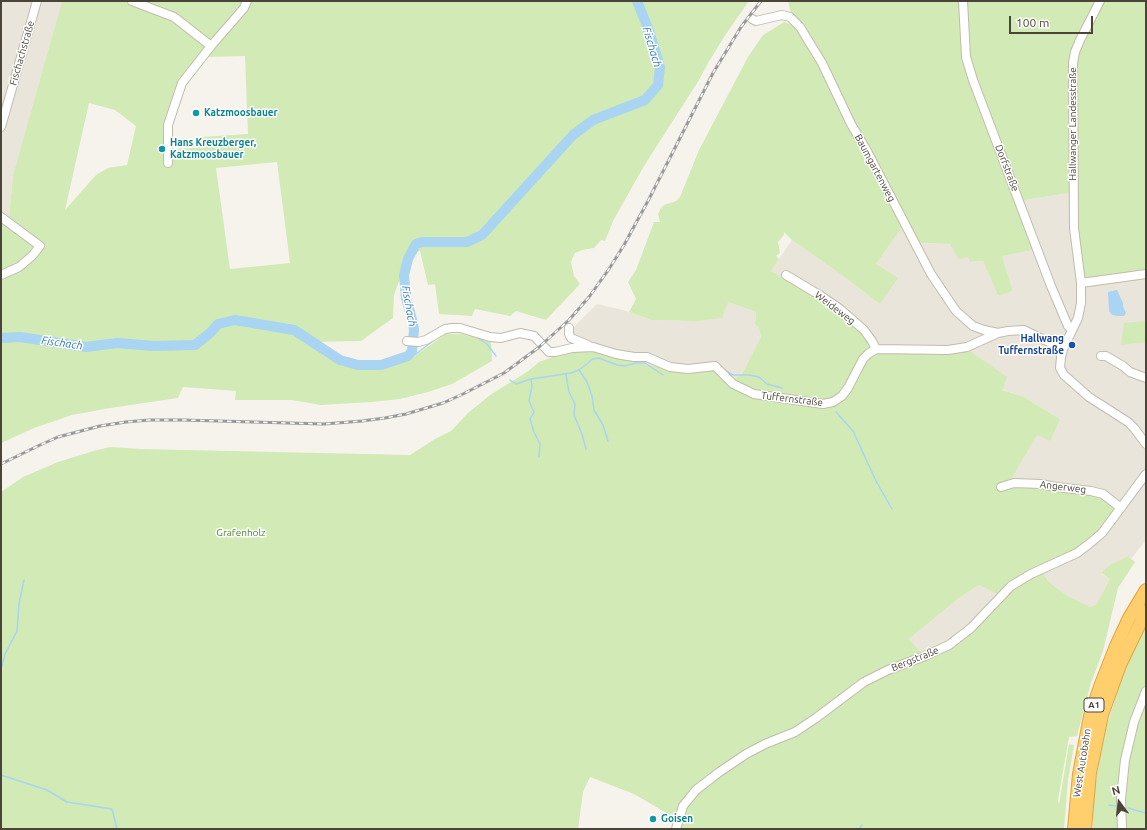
<!DOCTYPE html>
<meta charset="utf-8">
<style>
body{margin:0}
#map{position:relative;width:1147px;height:830px;overflow:hidden;background:#f6f3ec;font-family:Ubuntu,sans-serif}
canvas{display:block}
.frame{position:absolute;inset:0;border:2px solid #4b4439;pointer-events:none}
.north{position:absolute;left:1099px;top:782px;width:40px;height:40px;-webkit-text-stroke:3px #fff;paint-order:stroke;rotate:345deg;font-size:11px;font-weight:700;line-height:16px;text-align:center;color:#4b4439}
.north::after{content:'';display:block;margin:auto;width:14px;height:18px;background:#4b4439;clip-path:polygon(50% 0,100% 100%,50% 72%,0 100%)}
.scale{position:absolute;left:1009px;top:16px;width:84px;height:18px;box-sizing:border-box;border:2px solid #4b4439;border-top:0;padding-left:5px;font-size:12px;line-height:14px;white-space:nowrap;color:#4b4439;-webkit-text-stroke:3px #fff;paint-order:stroke}
</style>
<div id="map">
<canvas width="1147" height="830"></canvas>
<div class="frame"></div>
<div class="north">N</div>
<div class="scale">100 m</div>
</div>
<script>
const c = document.querySelector('canvas').getContext('2d');
c.lineJoin = 'round';
function paint(path, color) { c.fillStyle = color; c.fill(path, 'evenodd'); }
const shape = rows => new Path2D(rows.map(r => 'M' + r).join(''));
function trace(path, color, width, dash) { c.strokeStyle = color; c.lineWidth = width; c.lineCap = dash ? 'butt' : 'round'; c.setLineDash(dash || []); c.stroke(path); }
function write(font, color, halo, rows, align = 'center') {
  c.font = font + ' Ubuntu,sans-serif'; c.lineWidth = 3; c.setLineDash([]); c.textBaseline = 'middle'; c.strokeStyle = halo; c.fillStyle = color; for (const [text, x, y, turn = 0] of rows) {
    c.save(); c.translate(x, y); c.rotate((+turn || 0) * Math.PI / 180); c.textAlign = isNaN(turn) ? turn : align; if (halo) c.strokeText(text, 0, 0); c.fillText(text, 0, 0); c.restore();
  }
}
paint(shape([
 [1,1,62,1,13,175,8,228,1,222],
 [1075,192,1146,271,1146,540,1131,559,1127,556,1121,560,1111,564,1101,574,1110,579,1096,606,1089,607,1068,596,1050,583,1041,571,1012,478,1037,434,1060,419,1022,396,883,352,771,271,792,240,839,273,880,304,876,264,906,222,918,243,926,243,950,244,968,256,970,262,983,261,998,296,1013,291,1002,256,1018,201],
 [728,302,756,312,755,324,759,328,761,337,742,374,732,380,687,373,612,357,575,338,572,329,597,304,623,310,651,320,695,321],
 [979,585,999,595,960,633,940,647,923,654,909,639,959,598]
]), '#eae5da');
paint(shape([
 [62,1,749,1,726,34,708,63,699,80,644,166,613,221,605,241,601,240,594,248,582,250,575,253,573,257,571,262,574,276,580,284,546,320,516,311,510,316,475,309,472,316,439,314,435,284,428,285,420,251,409,254,394,295,393,318,361,341,304,342,359,366,382,368,409,360,446,334,461,334,491,342,492,361,452,384,428,392,400,399,372,402,321,405,292,400,235,400,236,391,183,387,178,398,110,408,72,415,34,428,1,443,1,222,8,228,13,175],
 [245,56,248,134,202,137,197,148,171,149,170,129,183,84,205,57],
 [89,103,115,110,136,126,127,165,108,168,96,175,65,210],
 [277,162,290,263,230,269,216,168],
 [788,1,1146,1,1146,271,1095,278,1086,277,1082,270,1075,192,1018,201,1036,249,1002,256,1013,291,998,296,983,261,970,262,968,257,959,259,950,244,926,243,918,243,906,222,876,264,898,278,880,304,839,273,792,240,784,232,784,235,778,242,780,253,776,256,779,259,771,271,830,304,860,330,872,348,967,349,1007,377,1002,390,1022,396,1060,419,1050,441,1037,435,1012,478,1015,486,1099,494,1117,510,1098,532,1080,547,999,595,979,585,959,598,909,639,923,654,884,669,814,717,702,784,675,818,634,794,590,777,583,792,578,829,1,829,1,492,23,477,58,462,97,450,110,447,141,449,410,455,435,439,451,431,468,413,490,395,527,372,539,362,563,353,588,350,612,357,687,373,713,369,732,380,742,374,761,337,759,328,755,324,756,312,728,302,722,318,695,321,651,320,629,312,636,299,628,282,636,270,654,222,660,222,658,214,661,208,664,205,676,201,680,197,699,150,748,57,763,35,784,22,794,26,794,18,791,13],
 [1146,321,1146,342,1121,345,1124,323],
 [1127,556,1135,562,1118,588,1103,651,1091,683,1077,736,1069,737,1058,800,1059,805,1069,744,1074,745,1068,781,1064,829,678,829,685,811,690,802,697,794,738,763,873,679,934,655,1010,590,1041,571,1050,583,1068,596,1090,607,1096,605,1110,579,1101,573,1111,564,1121,560],
 [1146,626,1146,829,1093,829,1093,801,1099,762,1107,725,1125,668]
]), '#d2eab5');
paint(shape([
 [1117,290,1123,303,1123,306,1126,313,1124,316,1118,316,1112,315,1109,311,1108,292]
]), '#a9d4f2');
trace(shape([
 [475,336,487,344,496,356],
 [408,356,416,354,434,340],
 [579,370,587,382,592,396,594,410,603,425,608,441],
 [726,371,733,375,749,375,759,377,767,384,782,388],
 [566,375,569,392,575,404,574,415,582,434,586,449],
 [531,379,532,386,529,401,534,412,530,419,534,432,540,444,539,457],
 [510,380,516,384,531,379,571,373,579,370,593,359,599,358,617,365,625,366,636,363,645,363,663,375],
 [836,412,853,431,876,481,892,509],
 [1,669,5,654,17,631,19,604,24,580],
 [1,775,47,790,67,802,112,809,117,829],
 [1109,805,1116,806],
 [1128,808,1146,813],
 [859,829,862,825]
]), '#a9d4f2', 1.5);
trace(shape([
 [1,338,20,337,86,347,117,343,154,346,195,345,211,332,218,324,235,320,294,330,340,360,358,365,381,365,408,356,412,351,414,330,413,323,406,298,404,275,408,259,416,244,422,242,467,242,482,235,573,135,593,120,645,100,658,85,660,67,649,31,637,1]
]), '#a9d4f2', 10);
const minor = shape([
 [132,1,174,17,211,46],
 [963,1,966,57,973,80,1051,286,1068,326,1072,329],
 [1100,1,1080,40,1075,52,1073,63,1074,228,1081,283,1081,303,1078,318,1063,349,1061,357,1060,368,1064,375,1089,397,1128,422,1134,428,1146,444],
 [752,19,756,21,782,15,790,17,800,27,822,63,851,124,867,151,931,274,956,311,973,326,984,330,998,333],
 [1,127,37,1],
 [168,163,168,125,182,83,211,46,244,8,247,1],
 [1,217,40,246,32,256,19,267,1,275],
 [786,275,821,296,840,309,864,330,872,341,876,349],
 [1081,283,1146,274],
 [569,328,569,334,571,338,588,345],
 [407,341,418,342,426,340,445,329,452,328,460,328,490,337,501,338,520,333,534,336,549,352,555,352,572,348,593,347,616,354,634,357,647,357,670,367,688,369,715,366,733,384,754,394,823,404,833,402,842,396,848,388,863,359,868,354,876,349,948,350,967,347,998,333,1008,331,1024,330,1063,349],
 [1101,356,1106,356,1123,366,1130,372,1146,378],
 [1001,487,1014,483,1041,484,1056,487,1091,491,1103,494,1121,508],
 [676,829,683,806,696,790,718,773,746,754,765,744,795,732,816,718,864,682,888,670,925,656,949,645,971,628,1011,586,1031,574,1077,553,1089,544,1102,533,1146,474],
 [1122,829,1121,799,1125,760,1134,722,1146,691]
]);
const highway = shape([
 [1074,829,1079,774,1090,716,1101,684,1116,646,1129,618,1146,590],
 [1085,829,1090,773,1102,715,1120,665,1146,611]
]);
trace(minor, '#c2bbae', 10);
trace(highway, '#e0a43c', 14);
trace(minor, '#fff', 8);
trace(highway, '#ffcf6e', 12);
const rail = shape([
 [1,464,40,445,58,437,100,426,126,422,149,420,183,420,324,424,362,421,385,418,406,414,443,403,463,394,504,373,538,348,569,320,589,297,609,269,624,245,649,199,713,73,741,27,761,1]
]);
trace(rail, '#9a9a9a', 3);
trace(rail, '#fff', 1.5, [4.5]);
for (const [x, y, r, color] of [
 [196,113,4,"#0f9aa8"],
 [162,149,4,"#0f9aa8"],
 [1072,345,4,"#1a4fb4"],
 [653,819,4,"#0f9aa8"]
]) { const dot = new Path2D(); dot.arc(x, y, r, 0, 2 * Math.PI); c.fillStyle = color; c.fill(dot); trace(dot, '#fff', 1.5); }
for (const [x, y, w] of [
 [1094,705,20]
]) { const box = new Path2D(); box.roundRect(x - w / 2, y - 7, w, 14, 3); c.fillStyle = '#fff'; c.fill(box); trace(box, '#4b4439', 1); }
write('bold 9px', '#4b4439', null, [
 ["A1",1094,705]
]);
write('10px', '#4b4439', '#fff', [
 ["Fischachstraße",22,53,-74],
 ["Hallwanger Landesstraße",1073,124,-90],
 ["Baumgartenweg",875,168,62],
 ["Dorfstraße",1007,168,69],
 ["Weideweg",835,308,37],
 ["Tuffernstraße",792,399,7],
 ["Angerweg",1063,487,7],
 ["Bergstraße",915,659,-22],
 ["West Autobahn",1082,763,-81]
]);
write('bold 10px', '#0d838f', '#fff', [
 ["Katzmoosbauer",204,113],
 ["Hans Kreuzberger,",170,143],
 ["Katzmoosbauer",170,155],
 ["Goisen",661,819]
], 'left');
write('bold 10px', '#164399', '#fff', [
 ["Hallwang",1064,339],
 ["Tuffernstraße",1064,351]
], 'right');
write('10px', '#4a7f2a', '#fff', [
 ["Grafenholz",241,533]
]);
write('italic 11px', '#2e7ab2', '#fff', [
 ["Fischach",652,47,73],
 ["Fischach",409,306,80],
 ["Fischach",62,343,8]
]);
</script>
